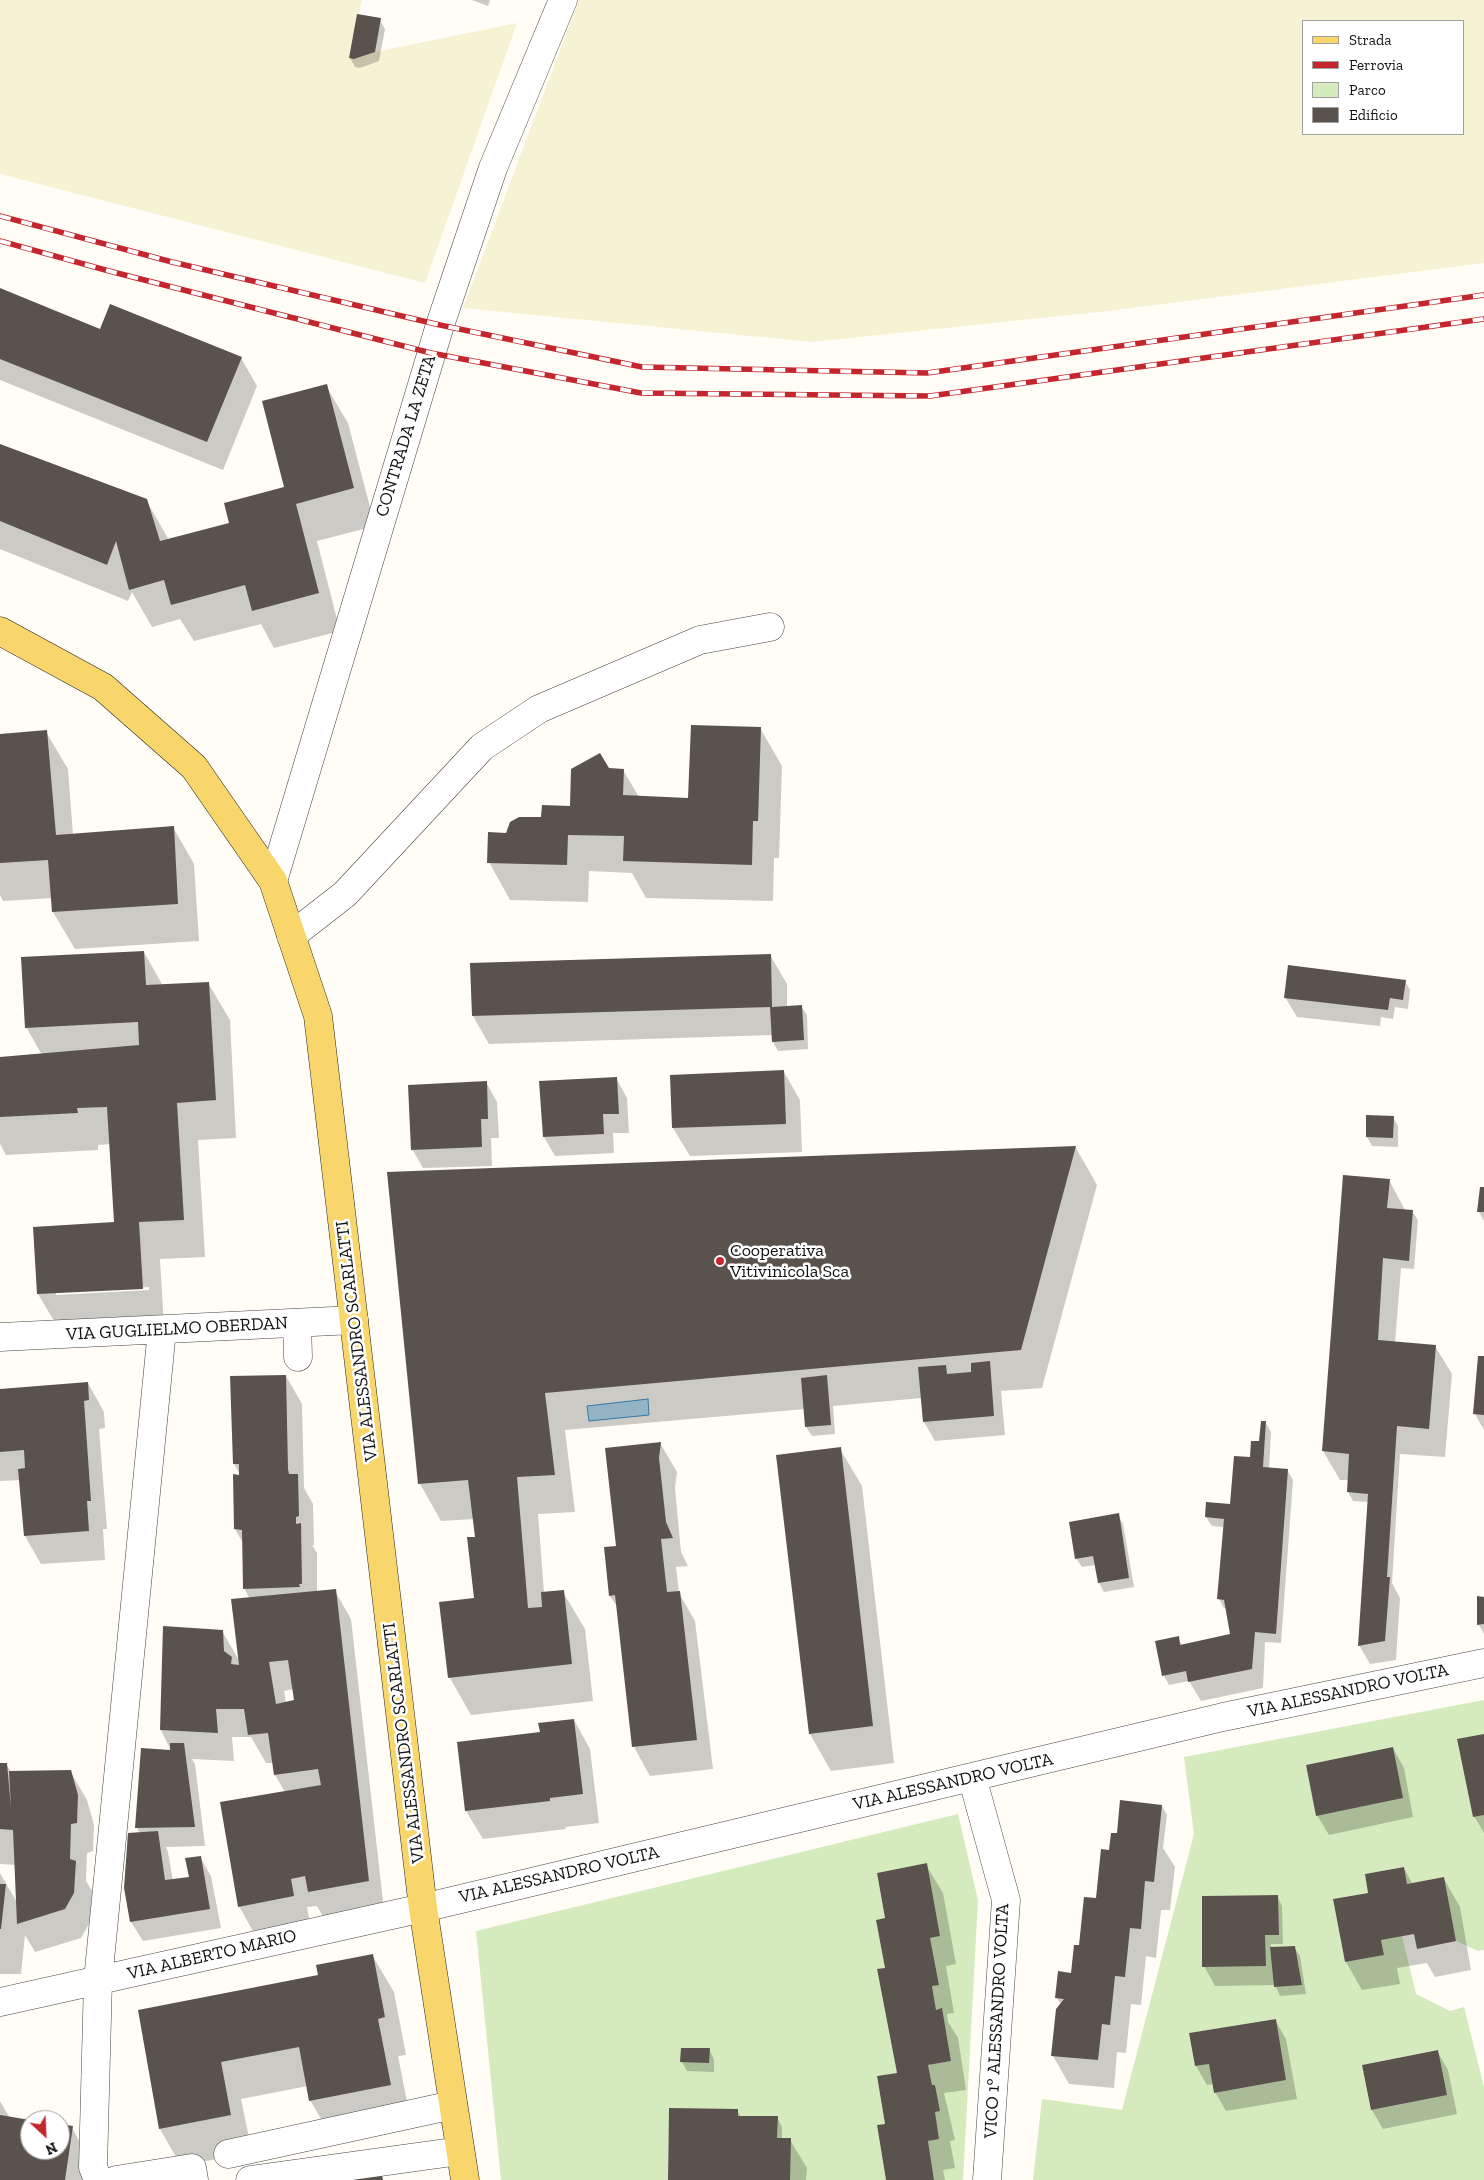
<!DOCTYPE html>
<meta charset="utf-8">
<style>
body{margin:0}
#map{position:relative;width:1484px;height:2180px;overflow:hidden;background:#fffdf5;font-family:"Zilla Slab",serif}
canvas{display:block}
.legend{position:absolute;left:1302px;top:20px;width:162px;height:115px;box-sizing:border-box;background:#fff;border:1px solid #a0a0a0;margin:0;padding:6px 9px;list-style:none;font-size:15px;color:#111}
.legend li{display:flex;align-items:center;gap:10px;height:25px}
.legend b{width:25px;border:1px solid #a0a0a0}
.north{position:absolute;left:20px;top:2110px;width:50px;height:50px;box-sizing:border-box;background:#fff;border:1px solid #a0a0a0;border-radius:50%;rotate:155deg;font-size:14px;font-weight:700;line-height:20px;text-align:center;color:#111}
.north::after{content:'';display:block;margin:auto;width:18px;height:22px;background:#c4262e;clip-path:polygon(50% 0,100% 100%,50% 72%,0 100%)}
</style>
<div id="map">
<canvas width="1484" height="2180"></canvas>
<ul class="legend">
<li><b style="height:6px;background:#f9d66b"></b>Strada</li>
<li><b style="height:6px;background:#c4262e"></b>Ferrovia</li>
<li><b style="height:14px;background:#d5ebbd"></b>Parco</li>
<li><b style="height:14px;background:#5a524d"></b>Edificio</li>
</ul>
<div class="north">N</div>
</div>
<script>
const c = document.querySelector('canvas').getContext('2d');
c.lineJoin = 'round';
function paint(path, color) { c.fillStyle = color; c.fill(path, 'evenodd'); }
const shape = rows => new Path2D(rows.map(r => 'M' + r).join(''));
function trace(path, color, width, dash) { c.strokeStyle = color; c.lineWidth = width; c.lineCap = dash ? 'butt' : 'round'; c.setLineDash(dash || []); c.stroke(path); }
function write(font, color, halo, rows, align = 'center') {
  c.font = font + ' "Zilla Slab",serif'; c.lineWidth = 5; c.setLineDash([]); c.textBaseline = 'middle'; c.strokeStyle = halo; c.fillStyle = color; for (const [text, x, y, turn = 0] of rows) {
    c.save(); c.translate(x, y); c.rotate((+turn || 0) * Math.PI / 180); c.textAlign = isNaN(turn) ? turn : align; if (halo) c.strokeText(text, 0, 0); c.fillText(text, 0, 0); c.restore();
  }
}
paint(shape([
 [0,0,362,0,349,57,354,59,375,52,517,23,425,283,0,174],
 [579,0,1484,0,1484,263,1108,311,812,342,463,308],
 [1463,21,1463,134,1303,134,1303,21]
]), '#f6f3d4');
paint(shape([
 [1484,1700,1484,1734,1457,1740,1473,1816,1484,1815,1484,1950,1478,1951,1456,1941,1444,1877,1407,1884,1404,1867,1366,1874,1368,1893,1333,1899,1345,1962,1384,1955,1381,1940,1402,1936,1416,1994,1450,2011,1464,2007,1484,2087,1484,2180,1033,2180,1042,2099,1122,2110,1194,1834,1184,1757],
 [1393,1747,1403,1798,1316,1815,1306,1765],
 [1277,1895,1279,1935,1265,1935,1202,1967,1202,1896],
 [1295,1946,1302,1984,1274,1987,1270,1947],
 [1276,2019,1286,2080,1214,2093,1209,2064,1195,2066,1189,2033],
 [1437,2050,1439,2054,1403,2104,1371,2110,1362,2065],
 [958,1814,978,1900,963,2180,934,2180,928,2141,939,2139,935,2112,940,2111,935,2085,932,2085,928,2065,951,2061,942,2009,936,2010,932,1986,939,1984,930,1938,940,1936,927,1863,877,1873,885,1918,876,1920,885,1968,877,1970,897,2073,877,2076,885,2124,877,2125,886,2180,790,2180,790,2138,777,2138,778,2116,738,2116,669,2108,668,2180,501,2180,476,1931]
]), '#d5ebbd');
const water = shape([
 [648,1399,649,1415,589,1421,587,1406,648,1399]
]);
paint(water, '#b9e0f7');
trace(water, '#3f96cf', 1);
paint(shape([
 [472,0,490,0,488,6],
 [380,20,385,29,379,61,360,68,355,67,350,58],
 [0,289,101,330,241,358,257,386,223,470,0,380],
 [326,386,348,423,375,526,317,541,340,631,274,648,261,624,194,641,180,619,152,627,132,592,128,601,0,549,0,446,146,500,169,540,231,524,286,487],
 [760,728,782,766,779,858,774,858,773,901,646,898,632,873,589,871,588,902,510,900,489,862,507,834,571,807,608,769,623,770,639,797,689,799],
 [46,732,68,769,73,835,173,827,194,864,199,941,75,949,53,912,52,898,3,901,0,895,0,736],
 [144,952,163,986,208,983,230,1020,236,1138,198,1140,205,1257,160,1259,164,1326,60,1331,38,1294,115,1223,111,1144,98,1145,98,1150,6,1155,0,1144,0,1058,42,1055,26,1027],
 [149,1287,149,1290,56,1295,56,1292],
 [770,955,787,984,787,1007,801,1006,807,1015,808,1049,778,1051,773,1042,772,1035,489,1044,473,1016],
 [1405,981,1410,990,1408,1009,1395,1007,1393,1019,1381,1017,1380,1026,1297,1017,1285,997],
 [784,1072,800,1100,802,1152,690,1156,673,1128],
 [616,1078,627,1098,629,1133,613,1133,614,1153,555,1156,544,1137],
 [486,1082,497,1102,499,1138,491,1138,492,1166,423,1168,412,1149],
 [1368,1116,1393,1117,1398,1126,1398,1147,1372,1146,1367,1137],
 [1076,1148,1097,1185,1042,1388,1001,1391,1005,1435,935,1441,924,1422,922,1398,833,1406,835,1434,812,1436,806,1427,805,1409,565,1430,575,1512,538,1514,544,1593,563,1592,585,1629,593,1701,471,1715,450,1678,441,1603,476,1599,476,1538,474,1519,441,1521,420,1484,388,1173],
 [1389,1180,1405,1210,1412,1211,1418,1220,1414,1269,1401,1268,1395,1343,1435,1346,1452,1374,1445,1457,1400,1454,1392,1583,1400,1598,1396,1660,1370,1664,1359,1645,1369,1502,1353,1501,1348,1492,1349,1480,1340,1480,1323,1451],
 [1484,1188,1484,1221,1479,1212],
 [1479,1357,1484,1358,1484,1430,1475,1414],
 [286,1376,302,1404,304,1488,313,1504,314,1545,312,1545,317,1553,317,1592,335,1591,351,1619,384,1910,326,1921,317,1906,307,1907,310,1924,255,1935,239,1906,285,1792,275,1775,273,1763,266,1763,251,1737,232,1737,234,1761,192,1759,195,1764,205,1846,166,1847,168,1852,173,1881,190,1878,200,1857,211,1876,221,1928,143,1941,131,1922,126,1888,140,1834,137,1828,142,1749,171,1751,161,1730,222,1631,240,1662,250,1599,244,1588,243,1543,235,1529,241,1476,234,1464,232,1377],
 [294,1689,296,1701,286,1703,284,1691],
 [88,1383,104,1412,105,1428,99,1429,107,1529,103,1529,105,1560,41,1564,25,1536,21,1480,0,1481,0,1390],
 [1266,1423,1271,1432,1269,1469,1287,1470,1293,1480,1281,1643,1265,1642,1263,1688,1201,1701,1189,1681,1169,1685,1164,1676,1178,1638,1183,1646,1232,1635,1227,1608,1224,1608,1219,1599,1224,1527,1212,1526,1206,1517,1231,1505,1260,1443],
 [660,1443,677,1472,675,1488,681,1552,688,1566,676,1567,679,1593,695,1621,713,1769,650,1776,634,1747,618,1608,610,1596,618,1547],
 [840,1449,862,1486,894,1763,831,1771,810,1734],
 [1118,1515,1123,1524,1134,1587,1104,1592,1099,1583,1096,1565,1082,1567,1076,1558],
 [1484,1598,1484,1634,1479,1625],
 [574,1720,590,1749,599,1823,565,1827,566,1829,483,1839,466,1811,458,1743,541,1733],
 [1484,1735,1484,1833,1474,1816],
 [1393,1748,1404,1768,1413,1817,1329,1835,1317,1815],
 [0,1764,6,1764,11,1772,70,1771,87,1800,94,1825,93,1851,87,1853,86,1881,92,1891,90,1922,81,1938,35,1952,25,1935,21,1974,0,1974,0,1873,18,1904,16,1865,0,1864],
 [1162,1806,1167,1815,1163,1848,1175,1867,1170,1910,1161,1910,1156,1958,1146,1956,1141,2005,1131,2004,1126,2053,1117,2052,1114,2088,1069,2084,1053,2056,1061,2005,1057,1998,1072,1974,1110,1852,1118,1835],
 [926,1865,943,1893,956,1964,946,1966,954,2013,947,2014,948,2022,958,2038,966,2090,944,2093,955,2140,950,2141,955,2168,943,2170,945,2180,888,2180,887,2125,899,2074,886,1969,887,1919],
 [1404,1868,1413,1885,1444,1879,1460,1907,1471,1970,1435,1977,1427,1963,1397,1968,1400,1984,1362,1990,1346,1962,1370,1894],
 [1277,1896,1282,1906,1283,1944,1271,1944,1271,1949,1294,1947,1300,1956,1306,1994,1280,1996,1275,1985,1215,1986,1204,1966],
 [372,1955,394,1992,406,2055,398,2056,411,2122,332,2138,310,2100,308,2086,241,2099,252,2152,181,2166,160,2129,150,2077,320,1976],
 [1275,2020,1286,2039,1297,2099,1226,2111,1215,2092,1213,2084,1207,2085,1196,2066,1190,2034],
 [682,2049,709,2049,714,2059,714,2072,687,2071,682,2062],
 [1437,2051,1448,2070,1457,2114,1383,2129,1372,2110,1363,2066],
 [0,2101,10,2118,30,2121,30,2150,60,2150,60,2126,72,2128,93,2165,91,2180,0,2180],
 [737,2110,741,2117,777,2117,782,2127,782,2139,790,2140,807,2168,806,2180,669,2180]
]), '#0003');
paint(shape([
 [357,14,381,18,375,52,354,59,349,58],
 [0,288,100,329,110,304,242,357,207,442,0,359],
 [327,384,354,488,296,504,319,593,252,611,245,585,171,605,164,580,129,590,116,541,107,565,0,521,0,444,147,499,160,541,229,523,224,503,284,487,262,401],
 [691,725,761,727,758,821,753,821,752,865,623,861,624,836,568,835,567,865,487,863,488,832,506,833,510,822,519,817,541,817,542,805,570,806,571,769,600,753,609,768,624,769,623,795,688,798],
 [47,730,56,835,174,826,178,904,52,912,48,860,0,863,0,734],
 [144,951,146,985,209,982,216,1100,177,1103,184,1220,139,1222,143,1289,37,1294,33,1227,114,1222,107,1107,77,1108,78,1113,0,1117,0,1057,139,1045,138,1022,25,1028,21,957],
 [771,954,772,1007,802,1005,804,1040,772,1042,770,1007,472,1016,470,963],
 [1288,965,1406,980,1403,1000,1390,998,1388,1010,1284,998],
 [784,1070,786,1124,672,1128,670,1075],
 [617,1077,619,1114,603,1114,604,1134,543,1137,539,1081],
 [487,1081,488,1119,481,1119,482,1147,411,1150,408,1085],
 [1366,1115,1394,1116,1393,1138,1366,1137],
 [1076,1146,1021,1350,545,1393,555,1475,517,1477,528,1608,542,1607,541,1592,564,1590,572,1664,448,1678,439,1602,474,1598,467,1537,475,1537,468,1480,418,1484,387,1172],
 [1343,1175,1390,1179,1387,1208,1413,1210,1409,1261,1383,1258,1378,1340,1436,1345,1429,1429,1397,1426,1387,1577,1390,1577,1385,1641,1358,1646,1368,1494,1347,1492,1349,1454,1322,1451],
 [1480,1187,1484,1187,1484,1212,1477,1212],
 [1478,1356,1484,1356,1484,1415,1473,1414],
 [990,1361,994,1416,923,1422,918,1367,946,1365,947,1374,971,1372,971,1363],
 [286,1375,288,1469,289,1474,298,1474,299,1516,296,1517,296,1524,301,1523,302,1584,299,1584,300,1587,243,1589,242,1530,234,1529,233,1474,239,1475,239,1464,233,1464,230,1376],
 [827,1375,831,1425,805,1427,801,1378],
 [88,1382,89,1400,84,1401,91,1501,87,1501,89,1531,24,1536,18,1469,25,1468,24,1450,0,1452,0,1389],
 [1261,1421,1266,1421,1263,1467,1288,1469,1276,1634,1255,1632,1252,1669,1188,1682,1186,1671,1162,1676,1155,1641,1179,1636,1180,1645,1230,1634,1224,1600,1217,1599,1224,1519,1205,1517,1206,1502,1230,1504,1234,1456,1250,1457,1251,1441,1259,1441],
 [661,1442,659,1458,666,1522,673,1538,661,1539,667,1592,680,1591,697,1740,632,1747,615,1595,609,1596,604,1547,616,1546,605,1448],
 [841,1447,873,1726,809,1734,776,1455],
 [1119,1513,1129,1578,1098,1583,1093,1556,1075,1559,1069,1522],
 [336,1589,369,1881,308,1892,305,1876,291,1879,294,1896,238,1907,220,1802,321,1785,318,1769,274,1775,268,1733,248,1735,244,1709,216,1709,218,1733,160,1730,163,1626,223,1630,224,1651,232,1657,231,1664,239,1665,231,1599],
 [288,1660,294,1700,276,1704,269,1662],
 [1477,1596,1484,1597,1484,1624,1477,1625],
 [574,1719,583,1794,550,1798,550,1801,465,1811,457,1742,540,1732,538,1723],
 [1484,1734,1484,1815,1473,1817,1457,1739],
 [170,1743,184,1743,195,1827,135,1828,141,1748,170,1750],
 [1393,1747,1403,1798,1316,1816,1306,1765],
 [0,1763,7,1763,11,1808,9,1771,71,1770,78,1795,77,1823,71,1824,70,1859,76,1861,74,1893,65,1909,17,1924,13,1830,0,1829],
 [1120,1800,1162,1805,1154,1882,1145,1881,1141,1929,1130,1928,1125,1977,1115,1976,1110,2025,1102,2024,1098,2060,1051,2056,1056,2009,1064,1999,1055,1998,1058,1971,1071,1973,1074,1945,1079,1945,1084,1897,1096,1898,1101,1849,1109,1850,1111,1833,1117,1833],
 [158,1831,165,1880,189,1877,185,1858,201,1856,210,1909,130,1922,124,1888,128,1833],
 [927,1863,940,1936,930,1938,939,1985,932,1986,936,2010,942,2008,951,2061,928,2065,932,2085,935,2085,940,2111,935,2112,939,2139,928,2141,934,2180,886,2180,877,2125,885,2124,877,2076,897,2073,877,1969,885,1968,876,1920,885,1918,877,1873],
 [1404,1867,1407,1884,1444,1877,1456,1941,1417,1949,1414,1934,1381,1940,1384,1955,1345,1962,1333,1899,1368,1893,1365,1874],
 [0,1884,6,1884,1,1929,0,1929],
 [1278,1895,1279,1935,1265,1935,1266,1966,1202,1967,1202,1896],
 [1295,1946,1302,1985,1274,1987,1270,1947],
 [373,1954,385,2017,378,2019,391,2085,309,2101,299,2047,221,2062,231,2115,159,2129,138,2010,318,1975,316,1965],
 [1276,2019,1286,2080,1214,2093,1209,2064,1195,2066,1189,2033],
 [681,2048,710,2048,709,2063,680,2062],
 [1438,2050,1447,2095,1371,2110,1362,2065],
 [669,2108,738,2109,738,2116,778,2116,777,2138,791,2138,790,2180,668,2180],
 [0,2115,30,2120,30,2150,60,2150,60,2124,73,2126,65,2180,0,2180],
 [381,2171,383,2180,327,2180]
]), '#5a524d');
const minor = shape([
 [273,881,440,325,493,168,563,0],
 [291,936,345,894,482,747,539,709,700,640,770,627],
 [297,1323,298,1357],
 [0,1337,354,1320],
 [972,1777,1006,1900,987,2180],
 [0,2002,423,1908,1223,1717,1484,1663],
 [228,2154,453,2105],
 [98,2180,93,2167,98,1980,162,1330],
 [116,2180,192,2168,194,2180],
 [250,2180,460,2151]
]);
const major = shape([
 [0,631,103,687,194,767,273,881,318,1016,423,1908,465,2180]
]);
trace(minor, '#444', 29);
trace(major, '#222', 29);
trace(minor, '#fff', 28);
trace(major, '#f9d66b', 28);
const rail = shape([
 [0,216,172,262,440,325,642,367,927,373,1484,295],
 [0,241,109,271,431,353,641,393,930,396,1484,319]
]);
trace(rail, '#c4262e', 5.5);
trace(rail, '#fff', 4, [11]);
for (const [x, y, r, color] of [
 [720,1261,5,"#c4262e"]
]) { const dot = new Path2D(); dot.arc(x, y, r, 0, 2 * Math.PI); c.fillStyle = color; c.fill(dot); trace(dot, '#fff', 2); }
write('18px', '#111', '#fff', [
 ["CONTRADA LA ZETA",406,436,-73],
 ["VIA GUGLIELMO OBERDAN",177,1329,-3],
 ["VIA ALESSANDRO SCARLATTI",357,1341,-97],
 ["VIA ALESSANDRO VOLTA",1348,1691,-12],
 ["VIA ALESSANDRO SCARLATTI",404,1743,-97],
 ["VIA ALESSANDRO VOLTA",953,1782,-13],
 ["VIA ALESSANDRO VOLTA",559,1875,-13],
 ["VIA ALBERTO MARIO",212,1955,-13],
 ["VICO 1° ALESSANDRO VOLTA",997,2021,-87]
]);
write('18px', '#111', '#fff', [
 ["Cooperativa",730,1251],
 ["Vitivinicola Sca",730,1272]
], 'left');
</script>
